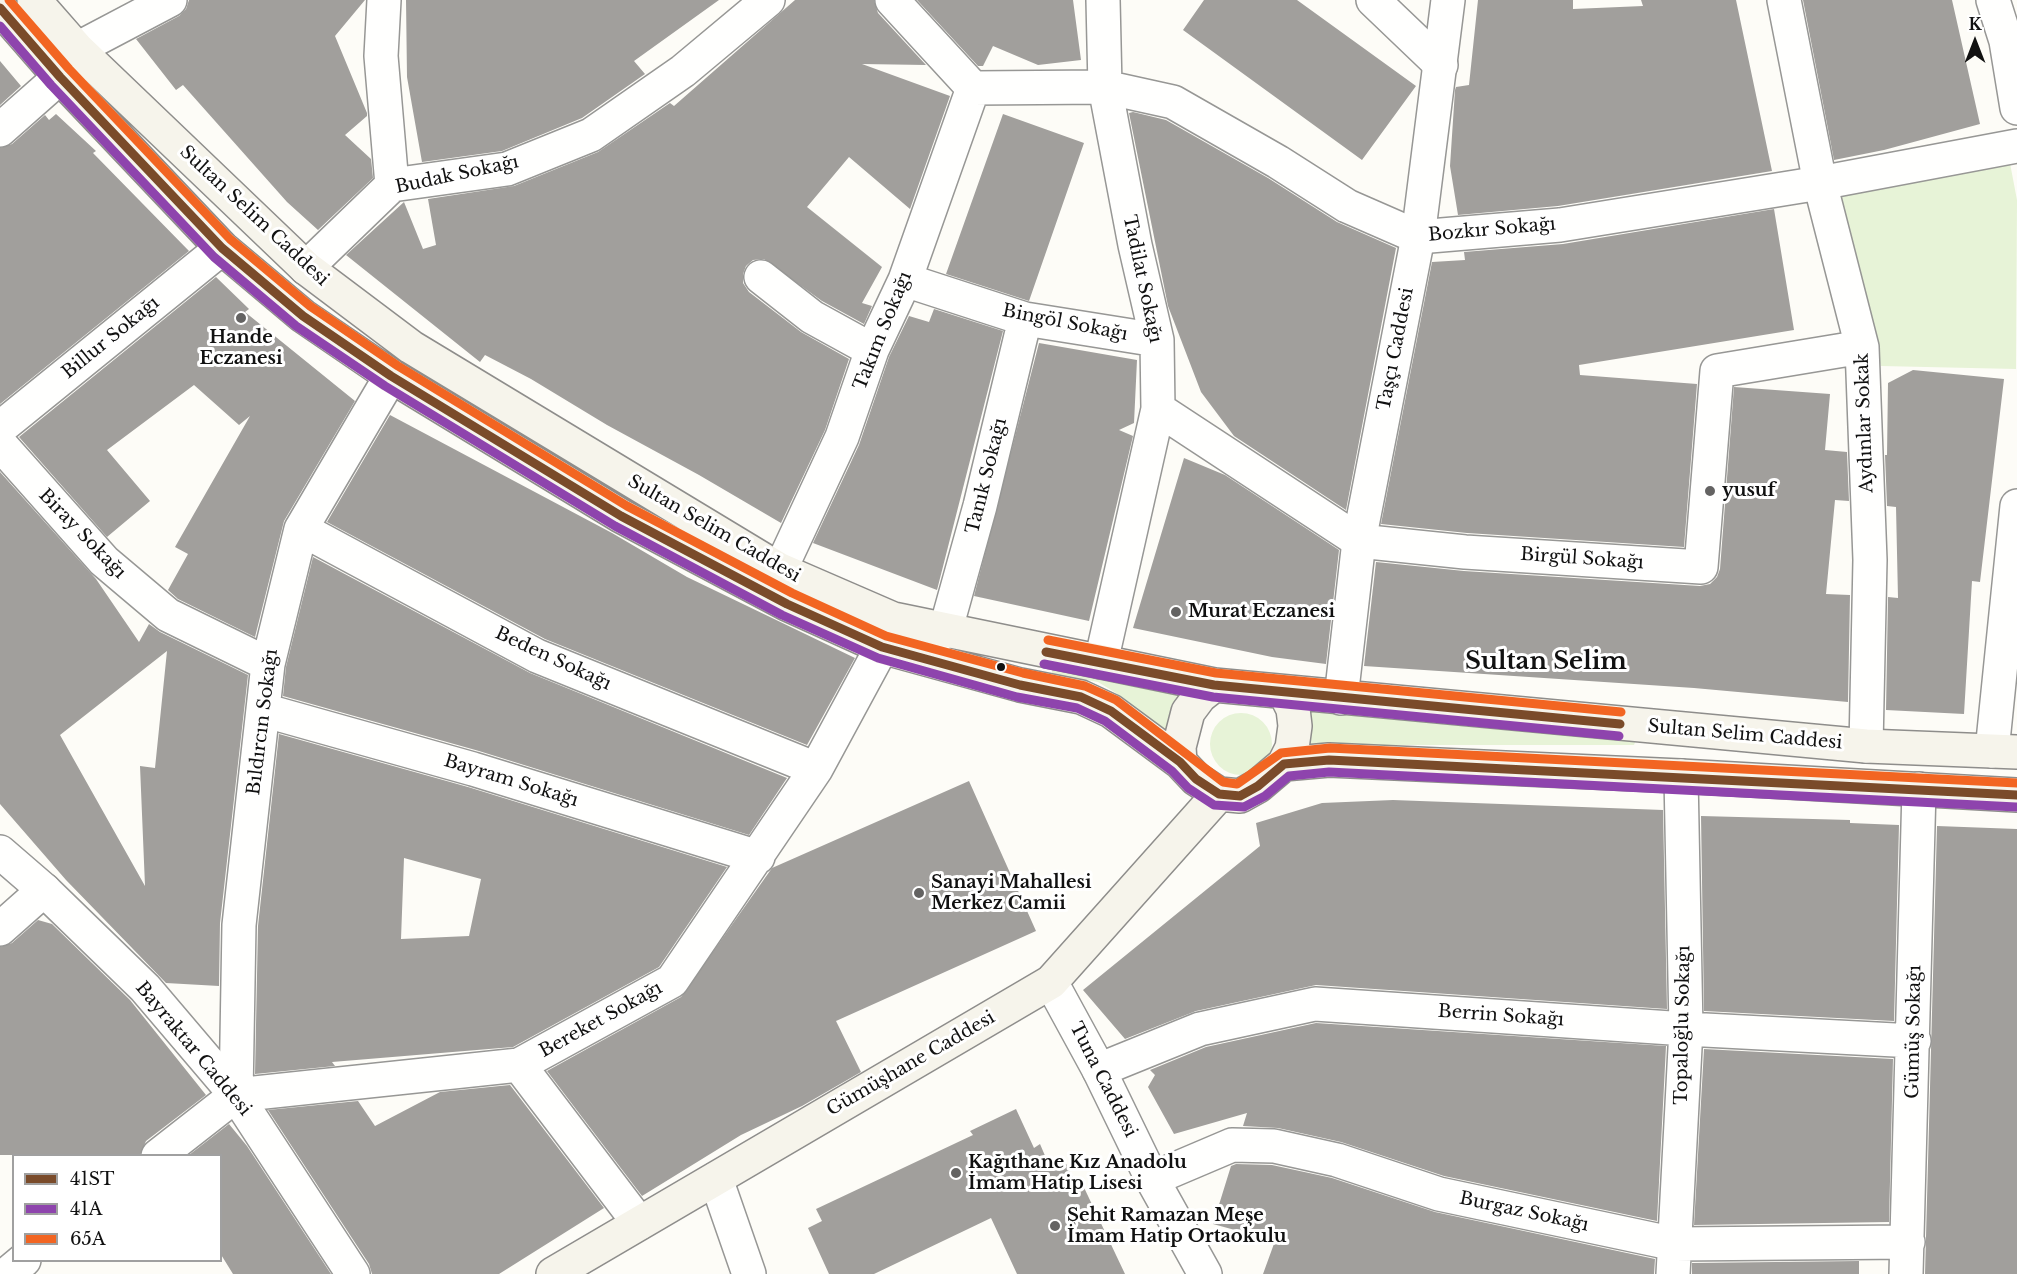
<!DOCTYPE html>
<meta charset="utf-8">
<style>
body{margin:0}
#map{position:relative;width:2017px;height:1274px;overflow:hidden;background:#fdfcf7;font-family:"Libre Baskerville",serif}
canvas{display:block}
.legend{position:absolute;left:12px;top:1154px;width:210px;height:108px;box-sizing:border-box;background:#fff;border:2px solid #a0a0a0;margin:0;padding:8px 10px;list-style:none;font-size:18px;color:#111}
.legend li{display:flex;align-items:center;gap:12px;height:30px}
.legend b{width:30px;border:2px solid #a0a0a0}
.north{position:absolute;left:1945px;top:12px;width:60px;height:60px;-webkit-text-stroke:4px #fff;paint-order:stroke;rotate:0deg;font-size:16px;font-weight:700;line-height:24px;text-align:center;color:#111}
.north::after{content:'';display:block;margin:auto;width:21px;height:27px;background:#111;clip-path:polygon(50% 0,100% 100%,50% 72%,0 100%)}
</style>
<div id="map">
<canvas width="2017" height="1274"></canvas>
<ul class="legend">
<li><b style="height:8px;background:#7a4b2a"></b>41ST</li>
<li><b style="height:8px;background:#8e44ad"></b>41A</li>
<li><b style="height:8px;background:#f26522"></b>65A</li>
</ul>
<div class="north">K</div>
</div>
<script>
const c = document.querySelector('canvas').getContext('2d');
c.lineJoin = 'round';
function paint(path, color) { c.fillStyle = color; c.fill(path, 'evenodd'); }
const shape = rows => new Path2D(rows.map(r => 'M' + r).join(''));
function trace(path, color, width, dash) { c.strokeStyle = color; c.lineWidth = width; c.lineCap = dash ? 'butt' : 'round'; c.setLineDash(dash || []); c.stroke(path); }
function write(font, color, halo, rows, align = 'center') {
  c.font = font + ' "Libre Baskerville",serif'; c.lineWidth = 6; c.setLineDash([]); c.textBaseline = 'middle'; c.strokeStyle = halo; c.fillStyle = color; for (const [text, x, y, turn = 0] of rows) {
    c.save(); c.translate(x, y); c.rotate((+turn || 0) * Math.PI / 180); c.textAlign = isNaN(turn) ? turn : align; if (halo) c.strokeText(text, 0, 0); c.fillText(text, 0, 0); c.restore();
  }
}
paint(shape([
 [2009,158,2017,200,2016,369,1881,366,1832,191],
 [1052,669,1088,673,1180,691,1164,734,1116,693,1098,682,1052,674],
 [1303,708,1638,735,1634,745,1306,745],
 '1210 744a31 31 0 1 1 62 0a31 31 0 1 1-62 0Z'
]), '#e7f3d7');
paint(shape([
 [189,0,365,0,335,36,367,113,367,116,345,135,371,159,373,178,318,230,287,202,183,85,176,90,136,39,179,16,186,9],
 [406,0,719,0,634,61,645,74,582,118,502,151,422,162,407,77],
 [795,0,874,0,878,13,926,65,862,64,950,96,910,209,849,157,807,207,882,267,862,303,872,306,864,324,822,301,764,259,753,260,746,266,743,274,743,283,749,292,801,332,849,359,825,430,781,523,699,475,607,425,531,379,485,355,480,362,346,255,404,202,423,249,436,245,428,199,514,186,598,152,670,103,674,106],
 [917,0,1073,0,1081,60,1038,65,993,46,983,66,978,66],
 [1204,0,1297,0,1416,86,1362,160,1183,30],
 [1478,0,1573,0,1573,9,1643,6,1641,0,1736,0,1772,171,1558,206,1458,215,1450,166,1455,90,1456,87,1469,85],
 [1803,0,1952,0,1980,124,1884,150,1834,160],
 [0,61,21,86,0,105],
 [1133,112,1166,120,1268,178,1337,222,1396,248,1346,510,1234,436,1201,392,1168,306,1129,113],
 [56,114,96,151,93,153,189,251,0,404,0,148,12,144,45,115,49,120],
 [1003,114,1084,143,1029,301,946,274],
 [1774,209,1794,330,1579,365,1580,375,1697,384,1684,547,1467,533,1381,524,1432,262,1465,260,1464,252,1563,244],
 [216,277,249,309,245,312,355,401,284,521,255,637,178,599,168,590,188,554,175,547,250,416,239,425,194,385,107,450,150,501,107,537,19,437],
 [934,309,1003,331,937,590,813,543,859,445,889,357,909,316,929,322],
 [1039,343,1137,360,1134,423,1119,430,1133,436,1089,621,974,596],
 [1913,370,2004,379,1980,582,1972,581,1964,714,1886,710,1888,597,1898,598,1896,507,1887,506,1885,455,1887,455,1888,383],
 [1734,387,1830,394,1825,450,1847,452,1849,501,1835,500,1826,594,1850,595,1848,702,1694,688,1364,666,1376,562,1464,571,1700,586,1710,584,1717,577,1720,569],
 [390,415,612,533,687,577,855,658,807,745,545,639,327,522],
 [1184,458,1225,475,1339,550,1326,664,1272,657,1133,628],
 [0,472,96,579,139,642,149,624,160,632,248,675,220,923,219,986,166,983,66,880,0,804],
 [167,651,155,768,140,766,145,886,60,735],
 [313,557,530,673,787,778,749,835,479,751,283,696,286,667],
 [279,734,468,787,727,867,659,967,513,1047,332,1062,335,1066,255,1074,258,926],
 [404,858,481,879,469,936,401,939],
 [969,781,1036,931,836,1021,861,1072,802,1106,741,1135,642,1196,547,1071,681,997,772,868],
 [1393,800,1663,810,1667,1009,1316,985,1196,1011,1125,1039,1083,990,1260,846,1256,823,1322,803],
 [1701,816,1850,820,1850,823,1899,825,1894,1021,1704,1011],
 [1937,826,2017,829,2017,1274,1925,1274],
 [38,920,52,924,130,1000,206,1095,146,1141,140,1155,0,1155,0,947,12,943],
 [1316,1023,1666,1046,1657,1221,1444,1176,1341,1142,1278,1128,1243,1126,1247,1113,1174,1134,1148,1087,1155,1075,1150,1070,1206,1047],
 [1704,1049,1893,1059,1889,1222,1694,1225],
 [510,1085,604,1208,499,1274,372,1274,369,1264,268,1110,358,1101,375,1126,440,1092],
 [1016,1109,1034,1148,1040,1144,1049,1165,1063,1158,1074,1179,1079,1177,1125,1274,1017,1274,991,1218,874,1274,829,1274,808,1228,822,1221,816,1209,973,1135,970,1131],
 [229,1124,247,1146,331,1274,233,1274,220,1253,220,1155,189,1155],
 [1236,1164,1272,1165,1332,1178,1435,1212,1655,1259,1654,1274,1263,1274,1275,1241,1213,1224,1231,1166],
 [1859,1261,1859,1274,1692,1274,1692,1263]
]), '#a19f9c');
const minor = shape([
 [384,0,381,56,392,185],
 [892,0,973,88,1105,87,1173,102,1278,162,1347,206,1418,237,1560,225,1820,183,2017,146],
 [1373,0,1441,65],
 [1784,0,1820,183,1862,347,1870,560,1866,746],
 [77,49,170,0],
 [0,130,60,77],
 [306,268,392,185,507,169,591,135,683,71,768,0],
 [761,277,812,317,872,350],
 [905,280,1025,319,1157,340],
 [1158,409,1359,541,1465,552,1701,567,1717,371,1862,347],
 [0,428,222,248],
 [0,444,104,561,168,615,268,664],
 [301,529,537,656,816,769],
 [780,570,842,437,872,350,905,280,973,88],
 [945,632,980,506,1025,319],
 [1101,662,1158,409,1157,340,1135,245,1105,87,1103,0],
 [263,710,473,769,758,857],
 [0,929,44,890],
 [519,1065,639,1223],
 [1099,1070,1200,1029,1315,1004,1686,1029,1914,1041],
 [236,1095,239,925,268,664,301,529,391,376],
 [158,1156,236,1095,519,1065,672,981,816,769,882,647],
 [716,1179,749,1274],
 [1152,1179,1232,1145,1274,1146,1337,1160,1439,1194,1675,1244,1908,1242],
 [7,1274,24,1260],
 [1673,1274,1686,1029,1681,776],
 [1906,1274,1919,789]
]);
const tertiary = shape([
 [1993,0,2006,41,2017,108],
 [1341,698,1359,541,1418,237,1448,0],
 [1992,751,2017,506],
 [0,852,44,890,145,988,236,1095,353,1274],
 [1051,982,1099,1070,1152,1179,1205,1274]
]);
const secondary = shape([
 [34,0,77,49,306,268,411,347,780,570,893,619,1214,685,1866,746,2017,752],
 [0,8,60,77,222,248,303,316,391,376,621,516,787,604,882,647,1020,685,1081,697,1111,711,1180,762,1196,779,1219,794,1240,796,1258,786,1284,764,1329,760,1681,776,2017,795],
 [1180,762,1179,747,1188,712,1200,696,1214,685],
 [1284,764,1292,748,1295,726,1293,709,1285,693],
 [553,1274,1051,982,1219,794]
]);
trace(minor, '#979795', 36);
trace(tertiary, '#979795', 36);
trace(secondary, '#8e8d8b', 36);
trace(minor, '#fffffe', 33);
trace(tertiary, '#fffffe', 33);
trace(secondary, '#f6f4eb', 33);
trace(shape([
 [0,8,60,77,222,248,303,316,391,376,621,516,787,604,882,647,1020,685,1081,697,1111,711,1180,762,1196,779,1219,794,1240,796,1258,786,1284,764,1329,760,2017,795],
 [1046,652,1214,685,1620,724]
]), '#7a4b2a', 9);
trace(shape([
 [0,26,51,85,214,257,296,326,385,386,615,526,782,615,878,658,1017,697,1077,708,1105,721,1172,771,1188,788,1214,805,1244,807,1265,796,1289,776,1329,772,2016,807],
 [1044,664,1213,697,1619,736]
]), '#8e44ad', 9);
trace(shape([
 [9,0,69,69,230,239,310,306,398,366,627,506,792,593,886,636,1023,673,1085,686,1116,700,1223,782,1237,784,1281,753,1330,748,2017,783],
 [1048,640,1216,673,1621,712]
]), '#f26522', 9);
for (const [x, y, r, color] of [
 [241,318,6,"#646362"],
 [1710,491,6,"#646362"],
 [1176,612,6,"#646362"],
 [1001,667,5,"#111"],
 [919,893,6,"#646362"],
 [956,1173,6,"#646362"],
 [1055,1226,6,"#646362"]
]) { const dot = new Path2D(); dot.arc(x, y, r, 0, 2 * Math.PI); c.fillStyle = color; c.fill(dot); trace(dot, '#fff', 2); }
write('18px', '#111', '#fff', [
 ["Budak Sokağı",457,175,-12],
 ["Sultan Selim Caddesi",254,216,43],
 ["Bozkır Sokağı",1492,230,-5],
 ["Tadilat Sokağı",1142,279,78],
 ["Bingöl Sokağı",1065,323,11],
 ["Takım Sokağı",883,331,-68],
 ["Billur Sokağı",111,338,-39],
 ["Taşçı Caddesi",1396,349,-79],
 ["Aydınlar Sokak",1865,423,-92],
 ["Tanık Sokağı",987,476,-76],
 ["Sultan Selim Caddesi",714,529,30],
 ["Biray Sokağı",82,534,46],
 ["Birgül Sokağı",1582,559,4],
 ["Beden Sokağı",553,659,25],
 ["Bıldırcın Sokağı",263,722,-83],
 ["Sultan Selim Caddesi",1745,735,5],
 ["Bayram Sokağı",511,781,17],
 ["Berrin Sokağı",1501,1016,4],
 ["Bereket Sokağı",601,1020,-29],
 ["Topaloğlu Sokağı",1683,1025,-89],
 ["Gümüş Sokağı",1914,1032,-89],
 ["Bayraktar Caddesi",193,1049,50],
 ["Gümüşhane Caddesi",911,1064,-30],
 ["Tuna Caddesi",1103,1080,63],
 ["Burgaz Sokağı",1524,1212,12]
]);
write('bold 18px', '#111', '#fff', [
 ["Hande",241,338,"center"],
 ["Eczanesi",241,359,"center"],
 ["yusuf",1722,491],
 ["Murat Eczanesi",1188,612],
 ["Sanayi Mahallesi",931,883],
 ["Merkez Camii",931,904],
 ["Kağıthane Kız Anadolu",968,1163],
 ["İmam Hatip Lisesi",968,1184],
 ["Şehit Ramazan Meşe",1067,1216],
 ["İmam Hatip Ortaokulu",1067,1237]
], 'left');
write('bold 24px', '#111', '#fff', [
 ["Sultan Selim",1546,662]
]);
</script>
